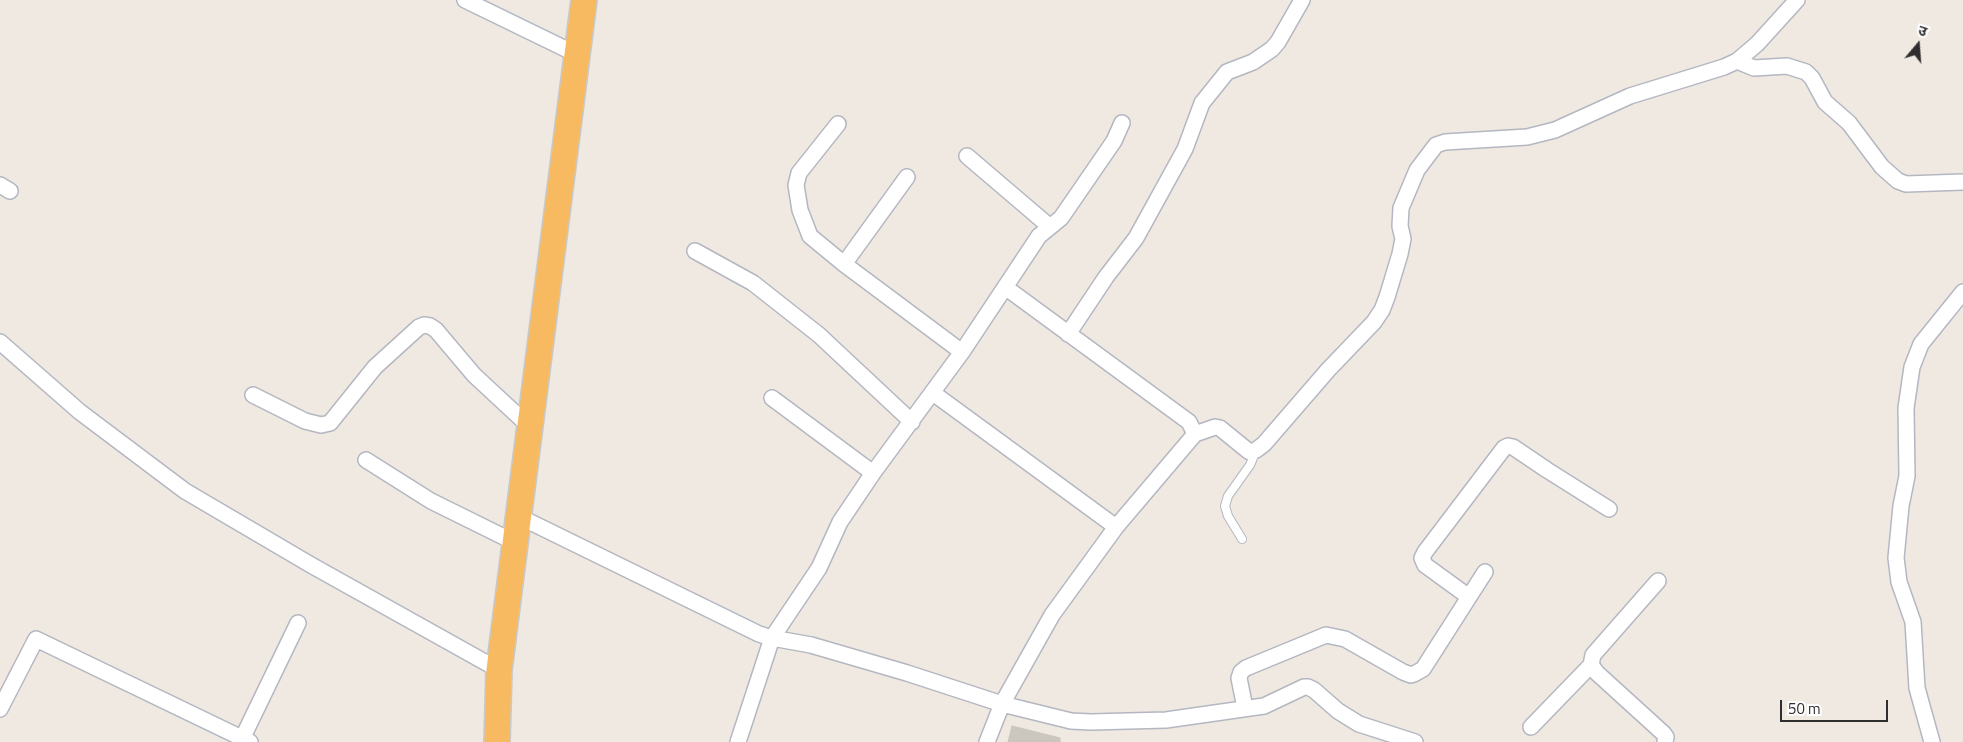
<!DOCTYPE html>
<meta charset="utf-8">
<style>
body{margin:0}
#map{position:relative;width:1963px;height:742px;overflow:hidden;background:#efe9e1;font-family:"Titillium Web","Noto Sans Devanagari",sans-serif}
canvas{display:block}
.north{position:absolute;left:1893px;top:20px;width:50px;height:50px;-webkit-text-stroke:4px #fff;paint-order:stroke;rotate:18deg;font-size:14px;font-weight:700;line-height:20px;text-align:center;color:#2e2e2e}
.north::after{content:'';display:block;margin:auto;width:18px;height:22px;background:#2e2e2e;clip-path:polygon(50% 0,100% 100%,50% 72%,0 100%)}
.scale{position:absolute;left:1780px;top:700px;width:108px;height:22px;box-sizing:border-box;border:2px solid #2e2e2e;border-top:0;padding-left:6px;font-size:15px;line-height:18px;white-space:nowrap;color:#2e2e2e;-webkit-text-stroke:4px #fff;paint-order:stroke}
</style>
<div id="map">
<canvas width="1963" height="742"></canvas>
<div class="north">उ</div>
<div class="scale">50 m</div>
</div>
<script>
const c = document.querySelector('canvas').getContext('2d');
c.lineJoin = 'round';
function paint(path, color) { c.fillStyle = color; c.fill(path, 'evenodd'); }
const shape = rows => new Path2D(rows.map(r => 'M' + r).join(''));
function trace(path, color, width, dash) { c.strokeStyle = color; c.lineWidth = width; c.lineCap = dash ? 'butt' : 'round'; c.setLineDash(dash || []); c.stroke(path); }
const building = shape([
 [1012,726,1060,738,1060,742,1008,742,1012,726]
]);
paint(building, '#cbc7bf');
trace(building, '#cbc5ba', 1);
const service = shape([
 [1242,539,1228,516,1225,506,1228,496,1250,465,1256,451]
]);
const minor = shape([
 [465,0,576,54],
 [1737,61,1754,68,1787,66,1806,72,1812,78,1825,102,1849,123,1882,167,1898,181,1906,184,1963,182],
 [838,124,799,173,796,185,800,210,810,236,844,264,962,352],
 [967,156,1049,226],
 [0,185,10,191],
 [695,251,753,283,819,335,912,422],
 [844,264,907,177],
 [1068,334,1106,277,1136,238,1185,149,1202,103,1227,72,1253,62,1272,49,1278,42,1302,0],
 [0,342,80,412,185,491,311,565,499,670],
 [933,393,1116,527],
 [253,395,305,421,321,425,330,423,375,367,419,327,424,325,430,326,436,330,474,375,530,427],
 [772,398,873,473],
 [1195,434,1215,427,1220,428,1247,450,1250,452,1256,450,1264,444,1328,370,1374,322,1382,310,1387,297,1400,254,1403,239,1400,226,1401,208,1417,170,1436,145,1445,142,1527,137,1555,130,1630,96,1724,67,1737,61,1757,44,1797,0],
 [366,460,431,501,516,543],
 [520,517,759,634,772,638,811,645,907,673,1002,704,1071,721,1091,722,1166,720,1264,706,1304,687,1308,687,1314,690,1338,711,1359,724,1415,742],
 [1658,581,1593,655,1591,665,1597,673,1663,733,1666,737,1665,742],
 [1469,597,1425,565,1422,558,1425,552,1504,448,1508,446,1513,447,1547,470,1609,509],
 [1245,708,1239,678,1241,672,1246,668,1326,635,1345,639,1403,672,1411,675,1414,674,1423,669,1485,572],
 [0,709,36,639,250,742],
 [1531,727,1591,665],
 [242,739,298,623],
 [738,742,772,638,819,568,840,522,873,473,962,352,1039,236,1061,218,1114,141,1122,123],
 [987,742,1002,704,1052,615,1116,527,1195,434,1189,422,1005,287],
 [1932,742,1917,688,1913,622,1899,582,1896,558,1901,506,1907,476,1906,408,1912,367,1921,344,1963,292]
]);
const trunk = shape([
 [497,742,499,670,584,0]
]);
trace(service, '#b4b7c1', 10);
trace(minor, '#b4b7c1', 18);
trace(trunk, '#c9c9c9', 28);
trace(service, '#fff', 8);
trace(minor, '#fff', 15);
trace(trunk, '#f8ba60', 25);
</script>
